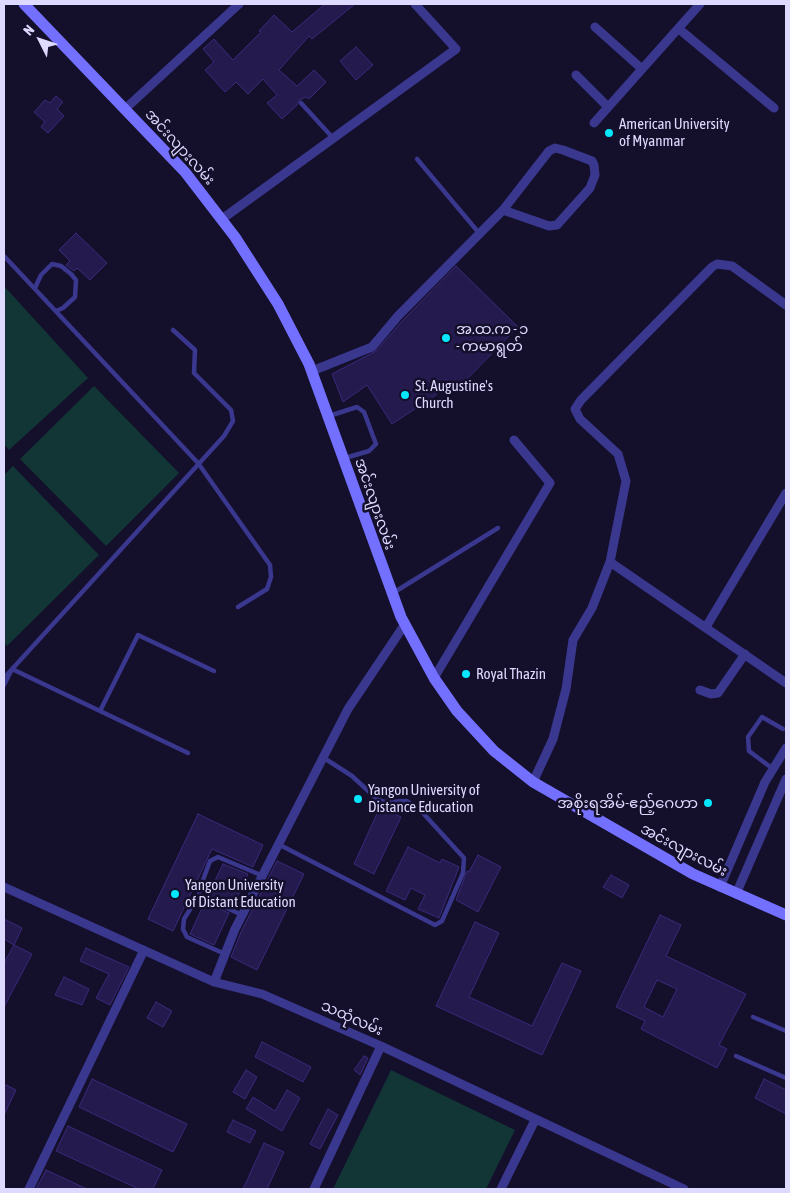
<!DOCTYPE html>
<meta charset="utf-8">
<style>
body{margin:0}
#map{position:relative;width:790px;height:1193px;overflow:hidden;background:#140f2b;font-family:"Asap Condensed",sans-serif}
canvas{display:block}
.frame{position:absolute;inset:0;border:5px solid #ded9ff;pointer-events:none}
.north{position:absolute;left:15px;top:15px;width:50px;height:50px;-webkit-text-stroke:4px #140f2b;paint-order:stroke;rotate:311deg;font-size:14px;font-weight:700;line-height:20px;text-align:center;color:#ded9ff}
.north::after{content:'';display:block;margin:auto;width:18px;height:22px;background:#ded9ff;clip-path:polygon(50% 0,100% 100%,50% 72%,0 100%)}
</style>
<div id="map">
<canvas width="790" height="1193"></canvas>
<div class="frame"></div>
<div class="north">N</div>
</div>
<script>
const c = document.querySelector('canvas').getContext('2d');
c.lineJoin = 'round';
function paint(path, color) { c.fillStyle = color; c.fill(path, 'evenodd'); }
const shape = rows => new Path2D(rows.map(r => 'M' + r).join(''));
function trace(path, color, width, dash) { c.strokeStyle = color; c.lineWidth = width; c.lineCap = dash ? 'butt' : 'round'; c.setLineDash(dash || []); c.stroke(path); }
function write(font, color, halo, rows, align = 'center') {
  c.font = font + ' "Asap Condensed","Noto Sans Myanmar",sans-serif'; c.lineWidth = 5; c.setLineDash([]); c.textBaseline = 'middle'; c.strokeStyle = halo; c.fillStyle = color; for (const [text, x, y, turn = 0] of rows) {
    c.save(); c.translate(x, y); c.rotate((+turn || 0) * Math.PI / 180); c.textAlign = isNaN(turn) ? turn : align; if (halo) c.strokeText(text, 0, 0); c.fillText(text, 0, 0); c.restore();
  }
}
paint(shape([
 [4,286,88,378,9,450,4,444],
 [94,386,179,473,106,546,20,459],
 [13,466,99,555,7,646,4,642,4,475],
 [391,1070,515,1130,486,1189,333,1189]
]), '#113635');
const building = shape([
 [325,4,355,4,312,39,309,36,279,70,297,86,314,70,326,82,309,99,306,97,299,100,297,105,282,119,267,103,277,95,263,79,248,94,236,82,225,92,205,70,214,62,203,49,214,39,233,60,261,32,259,31,274,15,292,32,325,4],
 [356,47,373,65,356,80,340,61,356,47],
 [56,96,63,102,57,109,64,116,48,133,41,127,45,122,34,112,45,100,50,103,56,96],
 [76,233,107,263,90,280,77,268,74,271,66,265,70,261,59,250,76,233],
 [456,266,518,327,457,389,446,379,436,395,392,424,367,385,343,402,332,374,376,351,403,320,456,266],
 [380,807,401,817,374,874,354,864,380,807],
 [198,814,263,845,253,867,212,849,173,931,148,919,198,814],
 [408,847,440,863,442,859,459,867,439,918,418,909,425,895,411,888,405,900,386,891,408,847],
 [478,855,501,867,478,912,456,900,467,871,469,872,478,855],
 [277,861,304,874,257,970,231,957,241,932,277,861],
 [223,864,248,874,233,906,208,895,223,864],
 [611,875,629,885,622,898,603,887,611,875],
 [205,902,229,913,214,945,190,934,205,902],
 [660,915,681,925,666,956,746,994,719,1045,727,1049,717,1068,641,1029,645,1021,616,1007,660,915],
 [657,980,677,989,663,1017,644,1007,657,980],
 [4,919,22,928,14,945,4,939,4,919],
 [475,922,499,933,469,997,532,1026,562,963,581,971,542,1055,436,1006,475,922],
 [14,945,32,954,4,1007,4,963,14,945],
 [86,948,129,967,110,1005,96,998,109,974,80,961,86,948],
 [64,977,89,989,82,1005,55,995,64,977],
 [156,1002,172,1011,163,1027,147,1018,156,1002],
 [262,1042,311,1067,303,1082,255,1057,262,1042],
 [364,1056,368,1058,360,1075,354,1070,364,1056],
 [246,1070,257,1077,245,1099,233,1092,246,1070],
 [92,1079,187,1124,173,1152,79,1107,92,1079],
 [764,1079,786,1090,786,1114,755,1098,764,1079],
 [4,1084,16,1090,4,1115,4,1084],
 [287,1090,300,1098,282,1131,246,1109,253,1097,275,1111,287,1090],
 [328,1109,338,1115,320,1149,310,1144,328,1109],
 [233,1120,256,1131,250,1143,227,1132,233,1120],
 [68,1126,162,1170,153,1189,139,1189,56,1151,68,1126],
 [264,1143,284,1152,267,1189,243,1189,264,1143],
 [46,1170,87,1189,36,1189,46,1170]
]);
paint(building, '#241a4e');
trace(building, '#3a2a7b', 1);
trace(shape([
 [301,103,333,138],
 [417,159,479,233],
 [4,256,198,463,270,565,271,577,267,589,238,607],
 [35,288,41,275,52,264,61,266,71,274,76,280,75,297,63,308,56,311],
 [329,416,357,407,364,412,376,444,369,451,345,458],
 [393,593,498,528],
 [4,678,224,436,233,421,231,410,194,373,195,350,173,330],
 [4,685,12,669,100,711,138,635,214,671],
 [100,711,188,753],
 [773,769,749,751,748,737,762,717,783,729],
 [278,844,435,925,442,921,463,873,464,858,422,812,407,801,385,802,378,800,352,776,324,758],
 [199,895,184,919,183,929,187,937,225,954],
 [242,915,199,895,200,888,210,861,218,857,263,876],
 [753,1017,786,1031],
 [736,1056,786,1078]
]), '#3a378e', 4.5);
trace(shape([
 [595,27,642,69],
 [679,29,774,108],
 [576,75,608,107],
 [125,109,239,4],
 [594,123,700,4],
 [222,219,456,49,415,4],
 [312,371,372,347,398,316,503,210,549,151,555,148,563,150,592,161,594,165,595,175,590,188,557,225,549,226,503,210],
 [610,562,786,683],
 [706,627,786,493],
 [434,678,550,483,514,440],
 [700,690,711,694,718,693,745,654],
 [533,782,553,739,566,689,573,640,592,608,610,562,626,481,618,454,580,419,575,409,581,400,712,267,717,264,732,266,786,305],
 [4,887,214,982,262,994,381,1046,684,1189],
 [720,887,765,782,786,748],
 [736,894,786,779],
 [214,982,235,929,348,709,405,624],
 [29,1189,144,950],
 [314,1189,381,1046],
 [501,1189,535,1120]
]), '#3a378e', 9);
trace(shape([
 [24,4,185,172,235,237,278,304,309,364,401,617,434,678,457,711,494,751,533,782,693,874,786,915]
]), '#7470ff', 11);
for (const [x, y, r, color] of [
 [609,133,5,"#05e6ff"],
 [446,338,5,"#05e6ff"],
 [405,395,5,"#05e6ff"],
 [466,674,5,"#05e6ff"],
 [358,799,5,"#05e6ff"],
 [708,803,5,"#05e6ff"],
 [175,894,5,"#05e6ff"]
]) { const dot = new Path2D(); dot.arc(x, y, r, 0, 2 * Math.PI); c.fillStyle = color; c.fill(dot); trace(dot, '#140f2b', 2); }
write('15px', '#ded9ff', '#140f2b', [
 ["American University",619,124],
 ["of Myanmar",619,141],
 ["အ.ထ.က - ၁",456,329],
 ["- ကမာရွတ်",456,346],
 ["St. Augustine's",415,386],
 ["Church",415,403],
 ["Royal Thazin",476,674],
 ["Yangon University of",368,790],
 ["Distance Education",368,807],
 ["အစိုးရအိမ်-ဧည့်ဂေဟာ",698,803,"right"],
 ["Yangon University",185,885],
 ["of Distant Education",185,902]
], 'left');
write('15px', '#ded9ff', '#140f2b', [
 ["အင်းလျားလမ်း",180,147,48],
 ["အင်းလျားလမ်း",375,504,71],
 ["အင်းလျားလမ်း",684,850,28],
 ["သထုံလမ်း",352,1018,24]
]);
</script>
